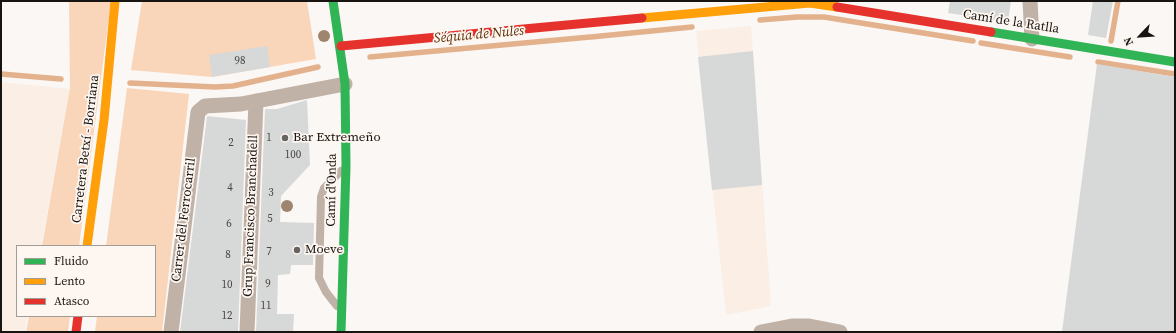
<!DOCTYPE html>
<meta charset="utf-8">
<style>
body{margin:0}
#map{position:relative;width:1176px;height:333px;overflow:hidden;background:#faf7f4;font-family:"Source Serif 4",serif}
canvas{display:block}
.frame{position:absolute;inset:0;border:2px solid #181411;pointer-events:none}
.legend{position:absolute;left:16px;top:245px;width:140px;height:72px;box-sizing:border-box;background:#fef6f0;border:1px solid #a29c97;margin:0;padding:5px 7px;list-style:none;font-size:12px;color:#181411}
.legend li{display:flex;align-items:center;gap:8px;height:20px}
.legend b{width:20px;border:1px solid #a29c97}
.north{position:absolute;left:1120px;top:16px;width:40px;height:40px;-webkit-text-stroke:3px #fef6f0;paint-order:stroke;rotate:245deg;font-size:11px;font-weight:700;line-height:16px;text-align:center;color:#181411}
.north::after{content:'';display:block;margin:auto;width:14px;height:18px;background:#181411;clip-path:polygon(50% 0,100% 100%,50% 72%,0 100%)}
</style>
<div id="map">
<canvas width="1176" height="333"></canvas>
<div class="frame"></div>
<ul class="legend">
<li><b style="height:5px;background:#30b455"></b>Fluido</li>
<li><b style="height:5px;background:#ff9f0a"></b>Lento</li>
<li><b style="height:5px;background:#e5322d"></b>Atasco</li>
</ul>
<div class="north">N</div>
</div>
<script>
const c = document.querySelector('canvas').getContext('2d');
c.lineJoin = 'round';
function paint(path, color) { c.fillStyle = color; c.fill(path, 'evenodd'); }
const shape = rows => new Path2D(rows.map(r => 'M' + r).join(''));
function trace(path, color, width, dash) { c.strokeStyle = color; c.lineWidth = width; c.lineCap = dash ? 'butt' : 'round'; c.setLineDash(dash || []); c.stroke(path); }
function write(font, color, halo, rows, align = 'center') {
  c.font = font + ' "Source Serif 4",serif'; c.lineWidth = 3.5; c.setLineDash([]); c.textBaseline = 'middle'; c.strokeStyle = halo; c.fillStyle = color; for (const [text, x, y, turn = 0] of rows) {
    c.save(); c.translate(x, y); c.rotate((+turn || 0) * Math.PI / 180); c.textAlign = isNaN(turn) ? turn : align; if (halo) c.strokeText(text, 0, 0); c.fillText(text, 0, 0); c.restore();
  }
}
paint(shape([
 [751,26,771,306,726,315,696,31],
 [1,82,70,89,41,246,17,246,17,316,27,316,25,332,1,332]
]), '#fbeee5');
paint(shape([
 [69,1,111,1,79,246,42,246,70,88],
 [142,1,307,1,316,59,212,77,131,70],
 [127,88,189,94,162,332,95,332,97,316,155,316,155,246,106,246],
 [29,316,70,316,68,332,26,332]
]), '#f9d5ba');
trace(shape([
 [760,20,797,17,824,17,973,41],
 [591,37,692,27],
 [1111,41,1118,1],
 [981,43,1070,57],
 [370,57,590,37],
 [1098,62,1175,74],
 [1,74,61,79],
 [130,83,215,87,233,86,318,67]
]), '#e3b28d', 5.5);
paint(shape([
 [950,1,1011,1,1008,22,948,13],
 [1093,1,1113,1,1106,38,1088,35],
 [267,46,270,67,212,77,209,55],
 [753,51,762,185,712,190,698,57],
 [1097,64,1175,77,1175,332,1062,332],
 [307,100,310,165,281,196,280,222,314,223,313,265,291,265,290,274,278,275,277,314,294,314,293,332,256,332,265,109,277,109],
 [207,116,246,120,238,332,180,332]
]), '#d7d8d8');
trace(shape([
 [337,306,326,292,319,278,321,197,324,188,341,171]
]), '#c1b2a8', 8);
trace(shape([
 [1030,1,1032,39],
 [171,332,198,112,205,106,241,104,345,84],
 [247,332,256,101],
 [761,332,792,326,809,326,840,332]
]), '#c1b2a8', 15);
trace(shape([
 [333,1,345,84,346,166,341,332],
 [991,32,1175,62]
]), '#30b455', 9);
trace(shape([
 [642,18,810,3,837,7],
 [87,246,104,120,115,1]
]), '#ff9f0a', 9);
trace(shape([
 [837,7,991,32],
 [341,46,642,18],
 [76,332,78,316]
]), '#e5322d', 9);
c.fillStyle = '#9f856e';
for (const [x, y] of [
 [324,36],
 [287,206]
]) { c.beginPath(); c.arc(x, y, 6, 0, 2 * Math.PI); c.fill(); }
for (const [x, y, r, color] of [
 [285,138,4,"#676360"],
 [297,250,4,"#676360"]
]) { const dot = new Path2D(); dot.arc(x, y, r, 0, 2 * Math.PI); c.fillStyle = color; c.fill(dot); trace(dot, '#fef6f0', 1.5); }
write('11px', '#484543', null, [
 ["98",240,61],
 ["1",269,138],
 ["2",231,143],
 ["100",293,155],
 ["4",230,188],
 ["3",271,193],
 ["5",270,219],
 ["6",229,224],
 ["7",269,252],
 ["8",228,255],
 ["9",268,284],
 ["10",227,285],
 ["11",266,306],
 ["12",227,316]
]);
write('13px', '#181411', '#fef6f0', [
 ["Camí de la Ratlla",1011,22,9],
 ["Carretera Betxí - Borriana",86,149,-83],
 ["Camí d'Onda",332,190,-89],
 ["Grup Francisco Branchadell",251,216,-88],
 ["Carrer del Ferrocarril",184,220,-83]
]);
write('13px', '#181411', '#fef6f0', [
 ["Bar Extremeño",293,138],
 ["Moeve",305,250]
], 'left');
write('italic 14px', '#5a2d03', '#fef6f0', [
 ["Séquia de Nules",479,35,-5]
]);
</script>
